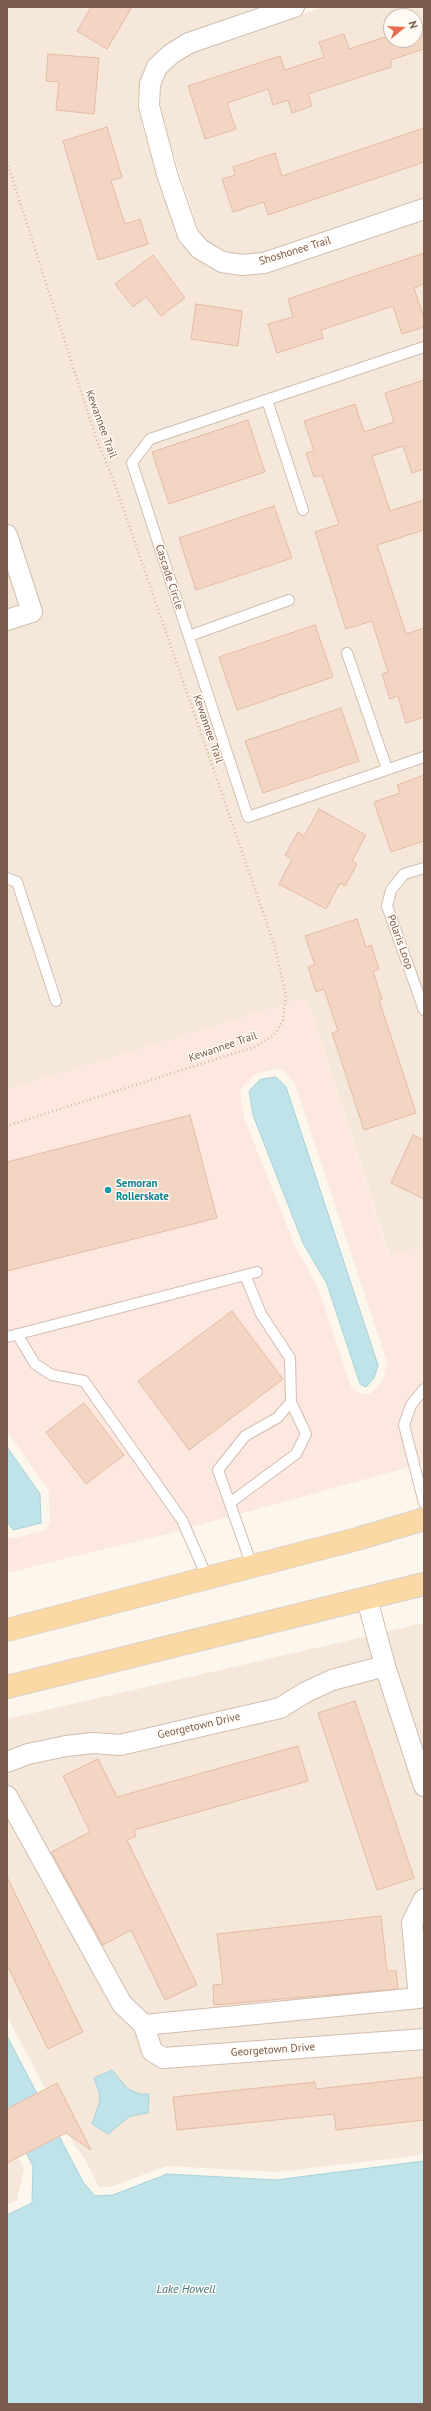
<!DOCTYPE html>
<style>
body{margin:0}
#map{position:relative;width:431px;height:2411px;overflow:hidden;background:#fdf6ec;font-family:"PT Sans",sans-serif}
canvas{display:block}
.frame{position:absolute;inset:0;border:8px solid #7a5c4d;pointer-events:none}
.north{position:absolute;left:383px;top:8px;width:40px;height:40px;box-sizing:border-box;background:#fffaf3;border:1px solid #cabbb1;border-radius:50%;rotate:72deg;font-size:11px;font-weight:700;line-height:16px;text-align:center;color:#7a5c4d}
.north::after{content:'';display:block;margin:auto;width:14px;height:18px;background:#e76f51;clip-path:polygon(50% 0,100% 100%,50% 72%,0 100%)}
</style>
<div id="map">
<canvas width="431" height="2411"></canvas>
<div class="frame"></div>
<div class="north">N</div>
</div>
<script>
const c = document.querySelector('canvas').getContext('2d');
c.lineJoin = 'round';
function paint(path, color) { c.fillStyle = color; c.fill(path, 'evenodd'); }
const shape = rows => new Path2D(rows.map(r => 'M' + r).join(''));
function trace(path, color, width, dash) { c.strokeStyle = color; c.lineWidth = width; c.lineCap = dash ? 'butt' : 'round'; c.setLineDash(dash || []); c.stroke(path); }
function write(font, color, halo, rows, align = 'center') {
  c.font = font + ' "PT Sans",sans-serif'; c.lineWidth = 3; c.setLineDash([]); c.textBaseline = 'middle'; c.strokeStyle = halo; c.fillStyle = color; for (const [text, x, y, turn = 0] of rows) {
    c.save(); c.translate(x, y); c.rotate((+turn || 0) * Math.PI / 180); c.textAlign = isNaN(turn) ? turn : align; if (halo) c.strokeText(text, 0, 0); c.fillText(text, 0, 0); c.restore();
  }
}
paint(shape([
 [7,7,264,7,150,61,140,80,138,106,143,130,179,241,194,258,215,270,239,275,267,272,424,219,424,1246,390,1256,307,998,7,1090],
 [324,7,424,7,424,198,262,253,243,255,226,252,208,242,198,229,164,125,160,104,160,85,167,72,178,61,193,52],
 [391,16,415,16,415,40,391,40],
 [424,1623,424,2153,414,2156,277,2172,166,2166,111,2187,99,2187,85,2159,75,2146,7,2016,7,1719],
 [7,2136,24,2168,17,2200,7,2205]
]), '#f5e8da');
paint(shape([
 [307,998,389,1256,424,1246,424,1463,167,1534,7,1573,7,1537,15,1538,46,1530,50,1522,49,1491,7,1431,7,1090],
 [279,1068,284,1071,295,1084,387,1362,382,1382,370,1394,361,1394,351,1387,318,1287,295,1246,244,1118,240,1091,243,1086,255,1074]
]), '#fde8e0');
const water = shape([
 [276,1077,286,1087,378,1365,374,1378,366,1387,360,1384,327,1284,303,1243,253,1115,249,1091,261,1079,276,1077],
 [7,1447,40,1494,41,1523,13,1530,7,1521,7,1447],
 [7,2036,83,2182,95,2196,113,2195,167,2174,276,2180,424,2161,424,2404,7,2404,7,2215,32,2203,33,2166,7,2116,7,2036],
 [112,2070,128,2089,140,2094,149,2094,148,2113,130,2116,108,2134,92,2124,100,2101,99,2092,94,2078,112,2070]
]);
paint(water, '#bfe3e8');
trace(water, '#a5d3da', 1);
const building = shape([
 [91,7,132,7,107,49,77,31,91,7],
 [424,25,424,49,391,60,391,67,308,94,312,106,292,113,288,100,273,105,268,89,227,103,236,129,205,139,188,86,280,56,285,70,324,57,319,42,344,34,349,49,391,35,391,40,415,40,415,28,424,25],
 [48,54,99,58,94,114,56,110,59,82,46,81,48,54],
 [107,127,122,177,111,181,125,224,140,219,148,244,98,260,63,141,107,127],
 [424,128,424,162,268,215,264,202,233,212,222,179,235,175,233,167,275,153,282,176,424,128],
 [424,253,424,284,414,288,424,318,424,327,402,334,393,306,321,330,323,338,277,353,268,324,293,317,288,299,424,253],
 [153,255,185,298,161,316,146,297,133,307,115,284,153,255],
 [196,304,242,311,238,346,191,339,196,304],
 [424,380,424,469,412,473,403,446,372,456,390,511,424,500,424,530,377,545,406,634,424,628,424,717,406,723,398,696,390,699,382,674,388,672,372,621,346,629,315,532,339,524,322,475,314,477,306,453,314,451,304,421,355,404,364,432,394,422,385,393,424,380],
 [248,420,265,472,169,504,152,452,248,420],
 [274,506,292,558,196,590,179,538,274,506],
 [315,625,333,677,237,710,219,657,315,625],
 [341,708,359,761,263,793,245,741,341,708],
 [424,775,424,841,391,852,374,802,400,793,397,785,424,775],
 [319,809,366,835,352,861,357,864,345,886,340,883,326,909,279,884,292,859,285,855,298,832,304,836,319,809],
 [357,919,366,947,371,945,379,969,373,971,382,999,379,1000,416,1113,364,1130,332,1033,338,1031,324,989,316,992,308,967,315,965,305,936,357,919],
 [190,1115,217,1218,7,1271,7,1162,190,1115],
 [413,1135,424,1140,424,1199,391,1183,413,1135],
 [232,1311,283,1379,189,1450,138,1381,232,1311],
 [84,1403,124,1455,86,1484,46,1432,84,1403],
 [355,1701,414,1878,377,1890,318,1713,355,1701],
 [298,1746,308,1781,134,1830,136,1836,127,1840,197,1985,165,2000,131,1930,103,1945,51,1852,90,1832,63,1776,98,1759,117,1797,298,1746],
 [7,1877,83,2032,48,2049,7,1965,7,1877],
 [381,1916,387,1971,396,1971,398,1989,214,2005,213,1985,223,1984,217,1934,381,1916],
 [424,2077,424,2120,336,2130,334,2114,177,2130,173,2097,315,2082,316,2089,424,2077],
 [57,2083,91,2150,66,2133,7,2163,7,2109,57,2083]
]);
paint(building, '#f3d5c3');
trace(building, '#e6bba3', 1);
const service = shape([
 [424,347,150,439,132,463,248,817,424,757],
 [267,400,303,510],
 [189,636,289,600],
 [347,653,387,769],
 [424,868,404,874,391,890,387,906,424,1010],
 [7,878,17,882,56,1001],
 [245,1275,261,1314,290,1358,291,1402,277,1418,245,1436,218,1470,252,1566],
 [17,1334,35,1364,52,1375,84,1381,182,1520,207,1577],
 [7,1337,257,1272],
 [424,1389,411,1405,404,1425,424,1503],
 [231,1502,296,1454,306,1434,291,1402]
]);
const minor = shape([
 [294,7,189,43,171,54,157,67,150,84,149,106,167,174,188,235,200,249,222,262,242,265,264,263,424,209],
 [7,535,32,612,7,620],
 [367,1599,385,1666,424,1786],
 [7,1762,28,1754,66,1746,93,1743,120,1745,280,1708,306,1692,332,1680,385,1666],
 [7,1796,122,2004,144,2025,419,1998,412,1923,424,1899],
 [144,2025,152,2051,163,2058,424,2039]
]);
const primary = shape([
 [7,1630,357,1539,424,1519],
 [7,1687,424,1584]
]);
trace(service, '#d1beb0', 12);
trace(minor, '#d1beb0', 22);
trace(primary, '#dad1cd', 24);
trace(shape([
 [7,162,97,441,112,476,274,944,286,995,283,1021,273,1036,254,1047,7,1126]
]), '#d9b8a5', 2.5, [1, 3]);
trace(service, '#fff', 10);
trace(minor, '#fff', 20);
trace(primary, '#fbd9a5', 22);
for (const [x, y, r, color] of [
 [108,1190,4,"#0f9aa8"]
]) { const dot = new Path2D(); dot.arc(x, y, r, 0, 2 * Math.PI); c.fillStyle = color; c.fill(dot); trace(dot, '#fffaf3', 1.5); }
write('11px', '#7a5c4d', '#fffaf3', [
 ["Shoshonee Trail",295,251,-17],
 ["Kewannee Trail",101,424,70],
 ["Cascade Circle",169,577,72],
 ["Kewannee Trail",208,729,71],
 ["Polaris Loop",400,942,70],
 ["Kewannee Trail",223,1047,-19],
 ["Georgetown Drive",199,1726,-13],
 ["Georgetown Drive",273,2050,-4]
]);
write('bold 11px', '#0d838f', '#fffaf3', [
 ["Semoran",116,1184],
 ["Rollerskate",116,1197]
], 'left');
write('italic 12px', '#437c86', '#fffaf3', [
 ["Lake Howell",186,2290]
]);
</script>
